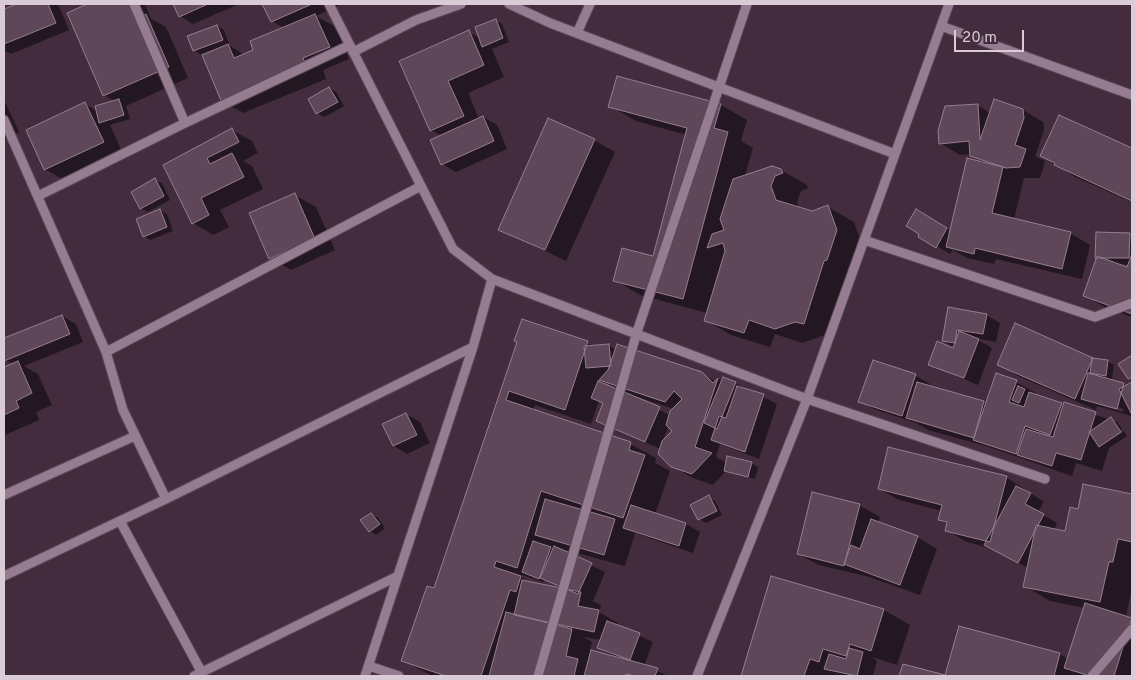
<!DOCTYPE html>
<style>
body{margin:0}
#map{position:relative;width:1136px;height:680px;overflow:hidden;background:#422c3e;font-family:Overpass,sans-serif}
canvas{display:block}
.frame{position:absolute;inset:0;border:5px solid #daccd7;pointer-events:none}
.scale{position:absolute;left:954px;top:30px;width:70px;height:22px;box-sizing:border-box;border:2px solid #daccd7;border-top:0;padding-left:6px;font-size:15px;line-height:18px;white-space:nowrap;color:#daccd7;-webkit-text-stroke:4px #422c3e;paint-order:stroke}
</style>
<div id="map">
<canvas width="1136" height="680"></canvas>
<div class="frame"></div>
<div class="scale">20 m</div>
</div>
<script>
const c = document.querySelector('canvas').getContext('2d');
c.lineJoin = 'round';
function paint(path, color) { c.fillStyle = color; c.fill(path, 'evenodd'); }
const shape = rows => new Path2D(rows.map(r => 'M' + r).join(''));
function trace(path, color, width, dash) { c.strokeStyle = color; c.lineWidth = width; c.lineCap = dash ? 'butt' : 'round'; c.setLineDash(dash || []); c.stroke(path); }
paint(shape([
 [20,4,58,4,69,30,11,54,4,50,4,10],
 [90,4,145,4,151,19,166,27,188,78,126,106,130,119,110,125,123,154,66,181,45,169,27,130,85,104,97,111,115,101,104,95,68,13],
 [174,4,239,4,193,24,180,16],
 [264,4,337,4,338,6,316,16,336,27,349,59,323,70,326,79,243,113,223,102,212,50,200,54,194,50,217,26,224,30,229,44,227,44,244,55,255,50,284,28,272,21],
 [495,20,502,24,509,42,492,49,504,77,468,93,479,119,483,117,497,125,507,149,456,172,442,164,442,136,431,130,401,62,469,32,480,38],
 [617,78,721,105,747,120,741,141,753,148,745,176,781,170,807,185,808,188,801,191,797,202,799,208,812,212,828,207,854,222,862,245,830,338,822,336,802,343,775,334,770,347,731,335,705,320,707,313,640,295,615,280,654,258,687,135,636,121,610,106],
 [329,88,336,92,344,106,324,117,317,113],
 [4,100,19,132,4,140],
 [977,105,990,113,1023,110,1043,122,1044,130,1035,156,1045,161,1040,178,1024,178,1014,219,1070,233,1090,245,1082,279,996,259,994,264,967,258,953,250,950,254,920,236,916,211,951,231,984,163,971,154,960,155,940,143],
 [1060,117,1132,149,1132,202,1075,177,1042,156],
 [232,130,252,141,258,153,243,161,252,166,263,189,220,210,229,227,213,235,193,223,164,166],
 [594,140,615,152,566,261,500,229],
 [155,180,162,183,170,200,148,212,141,208],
 [295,195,316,207,335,250,291,270,270,258],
 [160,210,167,214,173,231,150,240,144,236],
 [1129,234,1132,236,1132,317,1104,307,1084,295,1098,256],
 [1116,264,1130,265,1128,269],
 [949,309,986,315,1000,323,996,342,975,338,992,348,978,385,930,364,954,349,954,347,943,341],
 [62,316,76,324,83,342,24,366,38,374,52,405,36,412,39,420,5,435,4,368,13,364,5,360,4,356,4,340],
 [523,320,595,346,608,345,616,350,701,373,716,382,718,379,735,383,777,404,759,459,720,444,716,457,727,463,751,463,758,467,755,479,726,471,713,485,693,478,672,466,661,449,611,428,604,404,599,400,591,424,535,405,533,411,630,444,656,458,655,463,670,471,655,514,686,524,700,532,693,553,635,533,625,566,551,546,605,572,593,601,601,605,599,612,618,623,618,626,653,642,644,666,669,676,432,676,403,660,435,590,519,342],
 [605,382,613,387,613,388,604,385],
 [635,396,674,409,670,415,634,398],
 [669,426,674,431,661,445,661,444],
 [522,575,543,582,546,580,563,588,532,583,522,578],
 [583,637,601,640,599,647,613,657,590,650,592,642],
 [1094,359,1107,361,1114,365,1112,379,1105,379,1127,386,1132,384,1131,416,1097,406,1096,410,1018,376,998,364],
 [1099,402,1124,409,1123,412,1099,405],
 [873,361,916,376,930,384,929,386,987,404,1016,382,1036,393,1036,395,1117,422,1122,429,1112,436,1112,439,1124,431,1127,436,1109,448,1102,471,1076,463,1072,476,989,447,928,430,916,423,874,409,860,401],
 [406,414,420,422,430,443,407,454,394,446],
 [1006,477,1044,502,1038,512,1057,523,1054,530,1066,532,1079,511,1084,486,1132,495,1132,587,1126,617,1132,619,1132,676,1094,676,1086,674,1086,676,946,676,960,627,1060,654,1068,659,1085,608,1050,601,1025,586,1028,568,993,549,967,542,946,530,948,524,939,520,942,511,899,500,879,489],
 [709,497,715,501,722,515,706,523,699,519],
 [859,505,880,517,878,523,917,537,937,549,920,595,866,576,819,565,798,554],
 [371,514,378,518,385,528,376,535,370,531],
 [772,577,884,610,910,625,897,665,872,657,877,661,873,676,840,676,835,674,834,676,742,676]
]), '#0007');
const building = shape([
 [17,4,48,4,56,23,4,44,4,9,17,4],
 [87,4,130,4,137,19,146,14,169,67,103,96,67,13,87,4],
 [173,4,208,4,179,17,173,4],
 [262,4,312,4,271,22,262,4],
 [315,14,330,47,303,58,307,67,222,103,202,55,228,44,234,58,253,50,250,41,315,14],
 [496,19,503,38,482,47,475,27,496,19],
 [217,25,223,40,193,51,187,36,217,25],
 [469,30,484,65,448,81,464,116,430,131,399,61,469,30],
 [617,76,721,104,714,128,728,132,683,299,613,281,622,248,653,256,687,128,608,107,617,76],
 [329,87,338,102,316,114,308,99,329,87],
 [119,99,124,115,99,123,95,106,119,99],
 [994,99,1023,109,1024,118,1015,145,1026,149,1020,167,1006,168,970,156,969,141,939,144,938,131,945,106,978,104,980,140,994,99],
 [85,102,104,142,44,170,26,130,85,102],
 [1059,115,1132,148,1132,201,1054,165,1055,163,1040,156,1059,115],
 [483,116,494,141,441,165,430,140,483,116],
 [548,118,595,139,545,250,498,230,548,118],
 [232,128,239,142,207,158,210,164,232,153,244,177,201,198,209,215,192,224,163,165,232,128],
 [967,158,1003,167,992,213,1071,232,1062,269,975,248,974,254,946,247,967,158],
 [772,166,781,169,783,173,775,176,771,186,776,200,812,211,828,205,837,230,827,260,824,261,804,324,795,322,775,329,749,320,744,333,704,321,725,251,723,243,707,248,712,234,724,230,720,219,733,179,772,166],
 [155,178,164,196,140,209,131,192,155,178],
 [295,193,315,239,269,259,249,213,295,193],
 [160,209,167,227,143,237,136,219,160,209],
 [916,209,947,228,936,248,918,237,919,234,906,226,916,209],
 [1096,232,1130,233,1129,258,1095,258,1096,232],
 [1132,254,1132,314,1083,296,1097,256,1127,267,1132,254],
 [948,307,987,314,983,334,957,330,955,343,942,341,948,307],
 [62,315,70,334,4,361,4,338,62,315],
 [522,319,588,341,565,410,509,391,506,400,631,442,629,450,645,455,623,518,541,491,517,568,496,561,494,567,521,576,516,592,510,590,481,676,446,676,401,661,427,586,434,588,517,342,514,341,522,319],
 [1015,323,1093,358,1075,399,997,365,1015,323],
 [959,331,979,339,964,378,928,365,937,341,953,348,959,331],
 [609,344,611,366,586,368,584,346,609,344],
 [617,344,702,372,713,383,718,378,695,447,712,453,692,474,671,467,658,454,662,441,672,431,666,425,670,411,682,399,674,391,665,402,599,380,608,370,617,344],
 [1132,355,1132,377,1128,379,1118,364,1132,355],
 [1092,358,1108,360,1106,376,1090,373,1092,358],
 [873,360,916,374,902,416,858,402,873,360],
 [18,361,32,393,16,401,19,408,4,415,4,367,18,361],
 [996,373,1017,380,1009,402,1024,407,1029,392,1062,403,1050,435,1025,426,1016,454,973,440,996,373],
 [1088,373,1124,383,1117,409,1081,399,1088,373],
 [723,377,736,382,717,429,704,423,723,377],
 [598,381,660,407,645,442,596,421,603,403,591,398,598,381],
 [917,382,984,401,974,438,906,418,917,382],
 [1132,382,1132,415,1119,389,1132,382],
 [737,386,764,394,745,452,711,440,719,416,726,418,737,386],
 [1018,386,1025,389,1019,403,1012,400,1018,386],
 [1064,402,1096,412,1081,460,1056,453,1052,466,1017,455,1026,429,1053,437,1064,402],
 [406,413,417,435,393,446,382,424,406,413],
 [1111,417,1121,432,1099,447,1089,432,1111,417],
 [888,447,1007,476,990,542,945,531,947,522,938,520,942,505,878,489,888,447],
 [727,456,752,462,748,477,724,471,727,456],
 [1083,484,1132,494,1132,542,1118,539,1113,562,1109,562,1100,602,1023,587,1036,525,1065,531,1070,507,1078,509,1083,484],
 [1016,486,1031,493,1025,504,1044,514,1018,563,984,545,1016,486],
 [812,492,860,504,844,566,797,554,812,492],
 [709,495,717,511,698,520,690,505,709,495],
 [545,499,615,519,604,555,535,535,545,499],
 [631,505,686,523,679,546,623,528,631,505],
 [371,513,380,524,369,532,360,520,371,513],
 [871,519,918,536,900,585,844,564,851,545,860,549,871,519],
 [533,541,551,547,539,579,522,572,533,541],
 [554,546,592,563,578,594,540,578,554,546],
 [771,576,884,609,871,651,850,644,846,656,823,649,819,662,810,659,804,676,741,676,771,576],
 [522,580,581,592,578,606,599,610,594,632,514,615,522,580],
 [1085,603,1132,618,1114,676,1090,676,1064,668,1085,603],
 [506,612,572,629,566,656,578,659,574,676,489,676,506,612],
 [607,621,640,633,630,660,597,648,607,621],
 [959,626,1060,653,1054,676,899,676,903,664,945,675,959,626],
 [849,648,863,652,857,676,824,669,829,654,846,659,849,648],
 [591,650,658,668,655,676,636,676,626,674,626,676,584,676,591,650]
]);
paint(building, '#5f475a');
trace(building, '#977d92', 1);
const minor = shape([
 [134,4,185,123],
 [329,4,453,249,492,279,807,399,1045,479],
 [509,4,550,23,895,154],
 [941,26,1132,95],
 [577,33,590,4],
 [353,52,416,20,461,4],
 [4,120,106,352,123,410,166,499],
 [38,196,185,123,350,45],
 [864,240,1095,317,1132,303],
 [106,352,421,186],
 [4,495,135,436],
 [120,521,202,673],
 [4,576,166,499,473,347],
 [369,666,399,676],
 [194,676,398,576],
 [365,676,473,347,492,279],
 [538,676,637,332,747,4],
 [697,676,807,399,949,4],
 [1092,676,1132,629]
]);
trace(minor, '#5a4856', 11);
trace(minor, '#967c91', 9);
</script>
